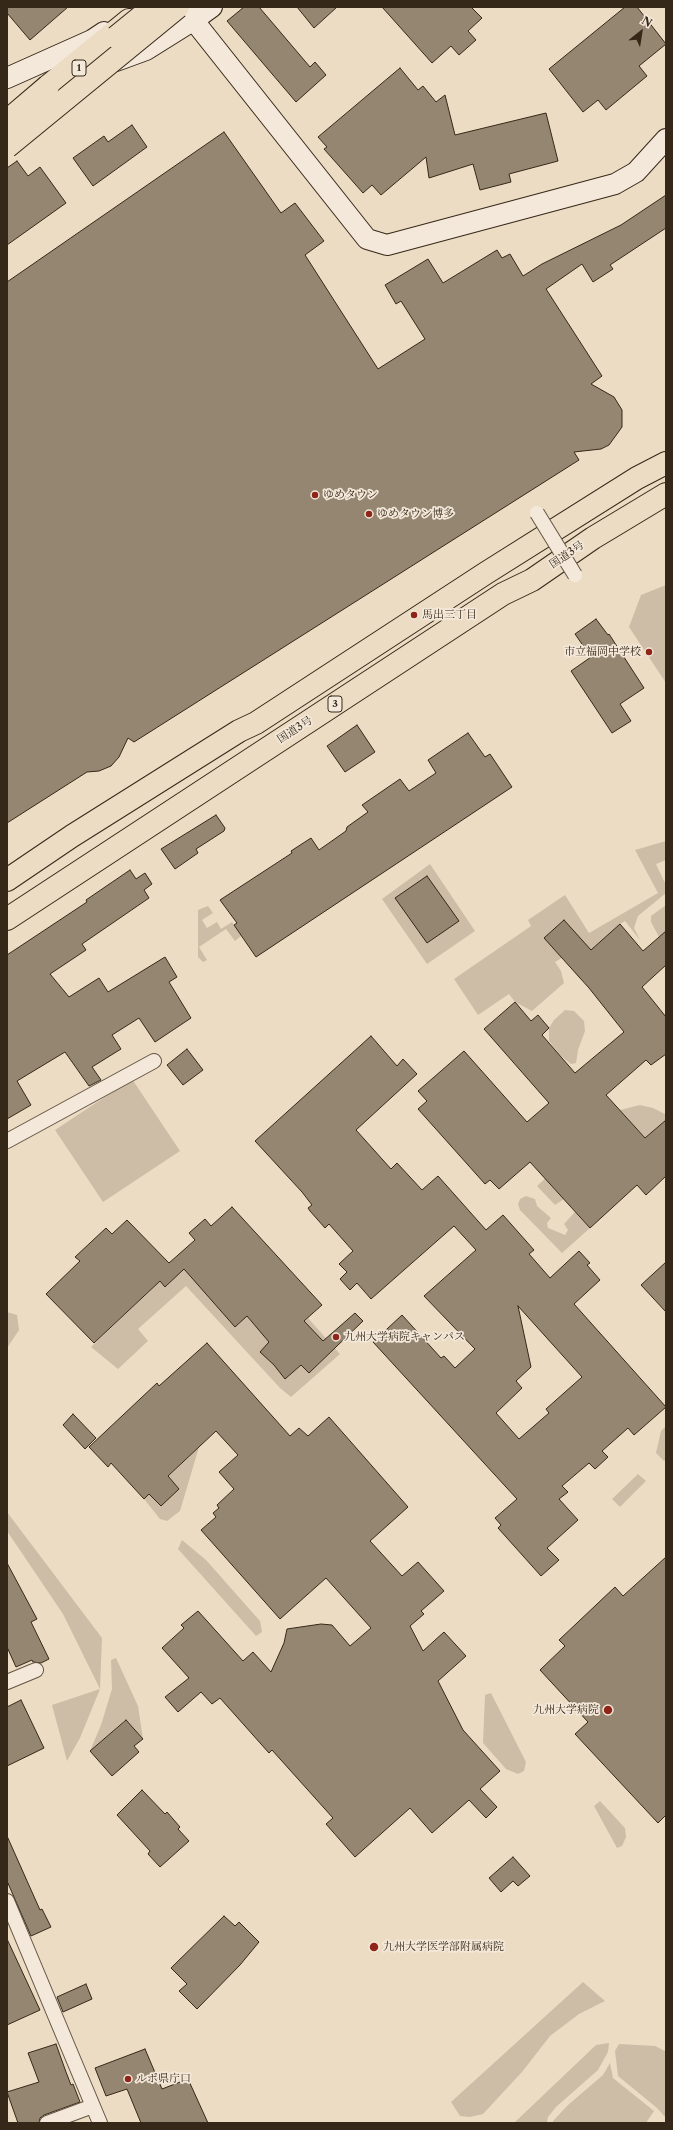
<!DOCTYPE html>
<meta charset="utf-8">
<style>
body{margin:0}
#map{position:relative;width:673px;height:2130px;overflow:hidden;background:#ecdcc4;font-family:"Libre Caslon Text",serif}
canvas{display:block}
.frame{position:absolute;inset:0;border:8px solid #362819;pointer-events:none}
.north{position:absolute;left:621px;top:12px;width:40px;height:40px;-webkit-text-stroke:3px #f3e8d9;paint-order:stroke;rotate:30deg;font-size:11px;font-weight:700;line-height:16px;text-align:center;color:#362819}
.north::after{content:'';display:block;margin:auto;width:14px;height:18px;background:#362819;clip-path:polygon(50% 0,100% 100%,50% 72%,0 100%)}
</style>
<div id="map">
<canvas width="673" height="2130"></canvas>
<div class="frame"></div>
<div class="north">N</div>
</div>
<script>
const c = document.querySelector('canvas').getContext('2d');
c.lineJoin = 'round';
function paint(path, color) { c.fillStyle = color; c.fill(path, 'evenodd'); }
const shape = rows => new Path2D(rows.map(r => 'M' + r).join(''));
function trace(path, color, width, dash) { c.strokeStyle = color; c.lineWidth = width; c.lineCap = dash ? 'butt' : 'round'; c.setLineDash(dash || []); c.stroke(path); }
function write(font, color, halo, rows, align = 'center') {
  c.font = font + ' "Libre Caslon Text","Noto Serif JP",serif'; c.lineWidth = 3.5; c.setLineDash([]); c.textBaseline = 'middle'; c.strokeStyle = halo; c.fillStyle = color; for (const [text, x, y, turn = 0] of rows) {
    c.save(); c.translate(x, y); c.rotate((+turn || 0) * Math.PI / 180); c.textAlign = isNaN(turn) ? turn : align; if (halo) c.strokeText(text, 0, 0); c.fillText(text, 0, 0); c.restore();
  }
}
paint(shape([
 [666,585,666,683,629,627,641,595],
 [666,841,666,860,656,864,666,885,666,893,638,916,634,928,640,940,625,921,620,924,613,952,580,979,562,958,555,962,561,971,564,983,532,1011,515,1002,509,994,478,1015,454,979,531,926,528,920,565,895,589,933,658,893,635,850],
 [430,864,475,931,427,964,382,899],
 [666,905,666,931,659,937,651,922,651,916],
 [208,906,213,913,202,920,207,928,217,922,221,929,232,922,241,936,235,941,226,929,199,947,207,960,203,962,198,957,198,910],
 [565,1010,574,1011,584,1021,585,1031,578,1050,576,1063,571,1064,560,1055,549,1041,549,1028,554,1020],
 [132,1079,180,1151,103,1202,55,1130],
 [640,1105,653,1108,665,1114,666,1125,663,1122,645,1138,623,1114,547,1181,559,1194,567,1197,555,1205,537,1186,620,1110],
 [526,1196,535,1199,537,1206,551,1218,547,1223,548,1228,565,1235,568,1230,564,1224,575,1212,590,1228,562,1253,520,1210,518,1204,520,1199],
 [201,1247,281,1342,308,1318,340,1354,291,1397,280,1388,186,1286,138,1329,148,1341,118,1369,91,1347,160,1281,166,1287],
 [7,1312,17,1315,19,1330,7,1348],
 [666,1426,666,1459,664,1461,656,1453,661,1431],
 [199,1447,180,1511,167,1521,160,1519,144,1499],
 [638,1474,646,1481,620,1507,612,1499],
 [7,1512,102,1638,100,1689,80,1738,67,1761,52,1705,100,1689,63,1614,7,1531],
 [182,1540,206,1560,260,1621,262,1632,256,1636,178,1549],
 [116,1658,138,1706,143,1739,125,1720,90,1751,101,1725,112,1689,111,1660],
 [491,1693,526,1762,524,1771,518,1774,506,1769,483,1743,485,1695],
 [600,1801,625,1828,626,1837,622,1846,617,1848,594,1806],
 [583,1982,605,2001,579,2014,550,2036,522,2072,483,2114,470,2117,460,2116,451,2102],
 [609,2043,608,2052,598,2070,556,2107,548,2117,547,2123,514,2123,596,2045],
 [619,2044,655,2046,665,2051,666,2118,657,2108,618,2076,615,2051],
 [610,2063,613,2078,654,2111,646,2123,553,2123,553,2121,568,2105,603,2075]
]), '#cdbda7');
const building = shape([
 [7,7,68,7,30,40,7,13,7,7],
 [244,7,259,7,310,67,315,62,326,75,296,102,227,21,244,7],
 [297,7,337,7,314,28,297,7],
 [382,7,471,7,482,18,468,31,476,40,459,55,451,46,432,63,382,7],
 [625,7,637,7,666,44,639,66,647,76,606,110,598,100,583,112,549,69,625,7],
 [400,68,418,90,423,86,436,102,445,95,455,135,546,113,558,161,509,174,511,182,480,190,473,164,429,178,426,157,381,195,372,185,363,193,324,149,327,147,318,137,400,68],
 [132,125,147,147,93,186,73,158,104,136,108,142,132,125],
 [224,132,281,213,295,203,324,241,305,255,378,369,425,339,401,301,396,304,385,285,428,259,443,283,497,250,502,258,510,254,523,276,542,264,621,225,666,195,666,228,610,265,613,269,593,282,582,264,546,289,602,376,591,384,614,397,622,410,622,427,609,445,601,449,574,452,579,460,134,742,128,738,119,757,111,766,99,771,87,772,7,823,7,282,224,132],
 [17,161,28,176,40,167,66,203,7,245,7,168,17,161],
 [596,619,608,635,609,634,644,688,620,704,631,721,612,733,571,671,591,657,575,634,596,619],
 [357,725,375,752,345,772,327,746,357,725],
 [468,733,485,757,490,754,512,787,256,957,234,925,237,923,220,900,292,853,291,851,311,838,319,850,346,831,347,827,368,812,362,805,400,779,409,791,436,773,428,760,468,733],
 [216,815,225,828,224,831,196,849,198,853,175,869,161,849,216,815],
 [130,870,136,879,145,873,152,884,144,890,149,898,82,944,86,950,50,974,69,997,99,978,108,992,165,957,177,977,169,982,191,1018,155,1042,139,1018,112,1035,121,1049,92,1067,101,1080,89,1086,65,1052,17,1081,31,1105,7,1119,7,955,87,902,86,900,130,870],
 [427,876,459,921,427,943,395,898,427,876],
 [564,920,591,950,620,924,643,951,666,931,666,965,642,987,666,1017,666,1054,651,1065,646,1060,606,1095,645,1138,666,1120,666,1176,646,1195,637,1185,590,1228,530,1162,499,1189,490,1180,485,1184,418,1109,427,1101,418,1091,464,1051,527,1122,549,1103,484,1029,515,1002,531,1021,538,1015,549,1028,542,1035,575,1073,624,1032,589,988,544,938,564,920],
 [371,1036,397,1066,403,1059,417,1074,356,1130,391,1169,397,1163,422,1190,438,1176,486,1230,503,1215,534,1250,529,1254,550,1278,579,1251,590,1263,587,1265,600,1280,574,1304,666,1407,634,1435,628,1428,602,1451,608,1457,595,1469,589,1463,562,1486,568,1492,559,1499,578,1520,547,1548,559,1560,541,1576,498,1528,501,1525,495,1518,517,1499,373,1342,402,1315,441,1358,444,1356,455,1368,475,1349,424,1296,476,1250,454,1226,371,1299,357,1283,350,1290,340,1279,347,1272,339,1264,353,1251,329,1224,325,1228,310,1211,308,1208,312,1205,302,1192,255,1141,371,1036],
 [518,1306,582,1377,546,1409,549,1413,519,1439,496,1413,522,1388,516,1381,531,1367,518,1306],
 [187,1049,203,1070,183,1085,167,1065,187,1049],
 [232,1207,322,1305,304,1321,323,1341,355,1313,363,1321,309,1373,301,1365,285,1379,274,1365,260,1352,269,1342,247,1316,235,1327,184,1269,165,1287,160,1281,94,1343,46,1294,80,1261,75,1257,106,1228,112,1234,127,1220,169,1263,195,1240,189,1233,205,1219,211,1226,232,1207],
 [666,1262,666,1312,641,1285,666,1262],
 [207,1343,290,1436,299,1428,308,1436,329,1417,408,1507,370,1541,402,1576,418,1562,444,1591,421,1611,424,1614,410,1626,423,1651,444,1632,466,1656,438,1681,463,1730,500,1771,480,1789,497,1807,486,1818,469,1800,432,1833,410,1808,355,1857,326,1824,333,1818,272,1750,269,1753,220,1698,212,1704,201,1692,178,1712,165,1697,189,1678,162,1648,184,1628,181,1625,198,1611,243,1661,253,1652,271,1672,284,1643,287,1629,321,1624,332,1625,350,1646,371,1628,326,1578,280,1619,201,1530,216,1517,213,1513,219,1508,217,1505,234,1489,219,1472,238,1455,216,1431,168,1476,179,1489,161,1506,149,1494,144,1499,111,1463,108,1467,89,1447,157,1383,159,1386,207,1343],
 [73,1414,96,1438,85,1449,63,1425,73,1414],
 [666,1557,666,1815,658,1823,575,1734,588,1722,540,1670,565,1646,559,1640,615,1587,623,1596,666,1557],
 [7,1563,37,1619,31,1622,49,1659,41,1663,33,1662,32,1660,16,1667,7,1647,7,1563],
 [21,1700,44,1748,7,1766,7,1707,21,1700],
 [126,1720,143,1739,134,1746,139,1752,112,1776,90,1751,126,1720],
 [142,1790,165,1814,167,1812,180,1827,178,1829,189,1841,160,1867,148,1854,150,1851,117,1815,142,1790],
 [7,1836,40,1910,42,1909,51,1927,31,1936,7,1881,7,1836],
 [513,1857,530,1876,518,1886,513,1881,501,1892,489,1878,513,1857],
 [224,1916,235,1926,239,1922,259,1942,240,1965,197,2009,179,1991,187,1984,171,1968,224,1916],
 [7,1939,40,2010,7,2025,7,1939],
 [86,1984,92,1999,63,2012,57,1997,86,1984],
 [56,2044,66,2072,71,2085,73,2084,80,2102,44,2115,40,2118,39,2123,18,2123,7,2092,39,2082,28,2053,56,2044],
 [145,2049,162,2089,188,2079,208,2123,141,2123,127,2089,106,2096,95,2068,145,2049]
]);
paint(building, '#958672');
trace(building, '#362819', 1);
const street = shape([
 [7,1141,154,1061],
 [7,1682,36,1670],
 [7,1901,100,2123],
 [47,2123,93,2106]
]);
const secondary = shape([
 [183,7,367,239,387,245,615,184,636,172,666,139],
 [116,61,146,50,194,20,212,7],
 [7,78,92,40,104,32]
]);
const highway = shape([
 [48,86,129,20],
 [7,880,72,836,239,731,256,723,486,573,637,478,666,463],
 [7,919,503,594,532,580,593,538,666,494]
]);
trace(street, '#645544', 16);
trace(secondary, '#362819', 22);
trace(highway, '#362819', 24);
trace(street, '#f3e8d9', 14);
trace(secondary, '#f3e8d9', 20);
trace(highway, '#ecdcc4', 22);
const streetBridge = shape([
 [537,513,575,575]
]);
const highwayBridge = shape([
 [116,37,153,7],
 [7,121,48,86],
 [7,147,178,7]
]);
trace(streetBridge, '#645544', 16, []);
trace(highwayBridge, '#362819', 24, []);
trace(streetBridge, '#f3e8d9', 14);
trace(highwayBridge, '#ecdcc4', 22);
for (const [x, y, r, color] of [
 [315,495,4,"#8f2418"],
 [369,514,4,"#8f2418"],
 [414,615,4,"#8f2418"],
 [649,652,4,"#8f2418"],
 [336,1337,4,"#8f2418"],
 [608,1710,5,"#8f2418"],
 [374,1947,5,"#8f2418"],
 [128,2079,4,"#8f2418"]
]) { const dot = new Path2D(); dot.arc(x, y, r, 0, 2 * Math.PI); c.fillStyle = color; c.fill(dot); trace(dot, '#f3e8d9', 1.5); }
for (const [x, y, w] of [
 [79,68,14],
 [335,704,14]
]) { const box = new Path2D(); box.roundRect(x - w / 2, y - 8, w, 16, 3); c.fillStyle = '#f3e8d9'; c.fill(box); trace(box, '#362819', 1); }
write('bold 10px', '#362819', null, [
 ["1",79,68],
 ["3",335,704]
]);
write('11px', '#362819', '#f3e8d9', [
 ["ゆめタウン",323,495],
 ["ゆめタウン博多",377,514],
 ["馬出三丁目",422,615],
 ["市立福岡中学校",641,652,"right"],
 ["九州大学病院キャンパス",344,1337],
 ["九州大学病院",599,1710,"right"],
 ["九州大学医学部附属病院",383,1947],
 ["ルポ県庁口",136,2079]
], 'left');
write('11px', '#362819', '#f3e8d9', [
 ["国道3号",567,555,-34],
 ["国道3号",295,730,-33]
]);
</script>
